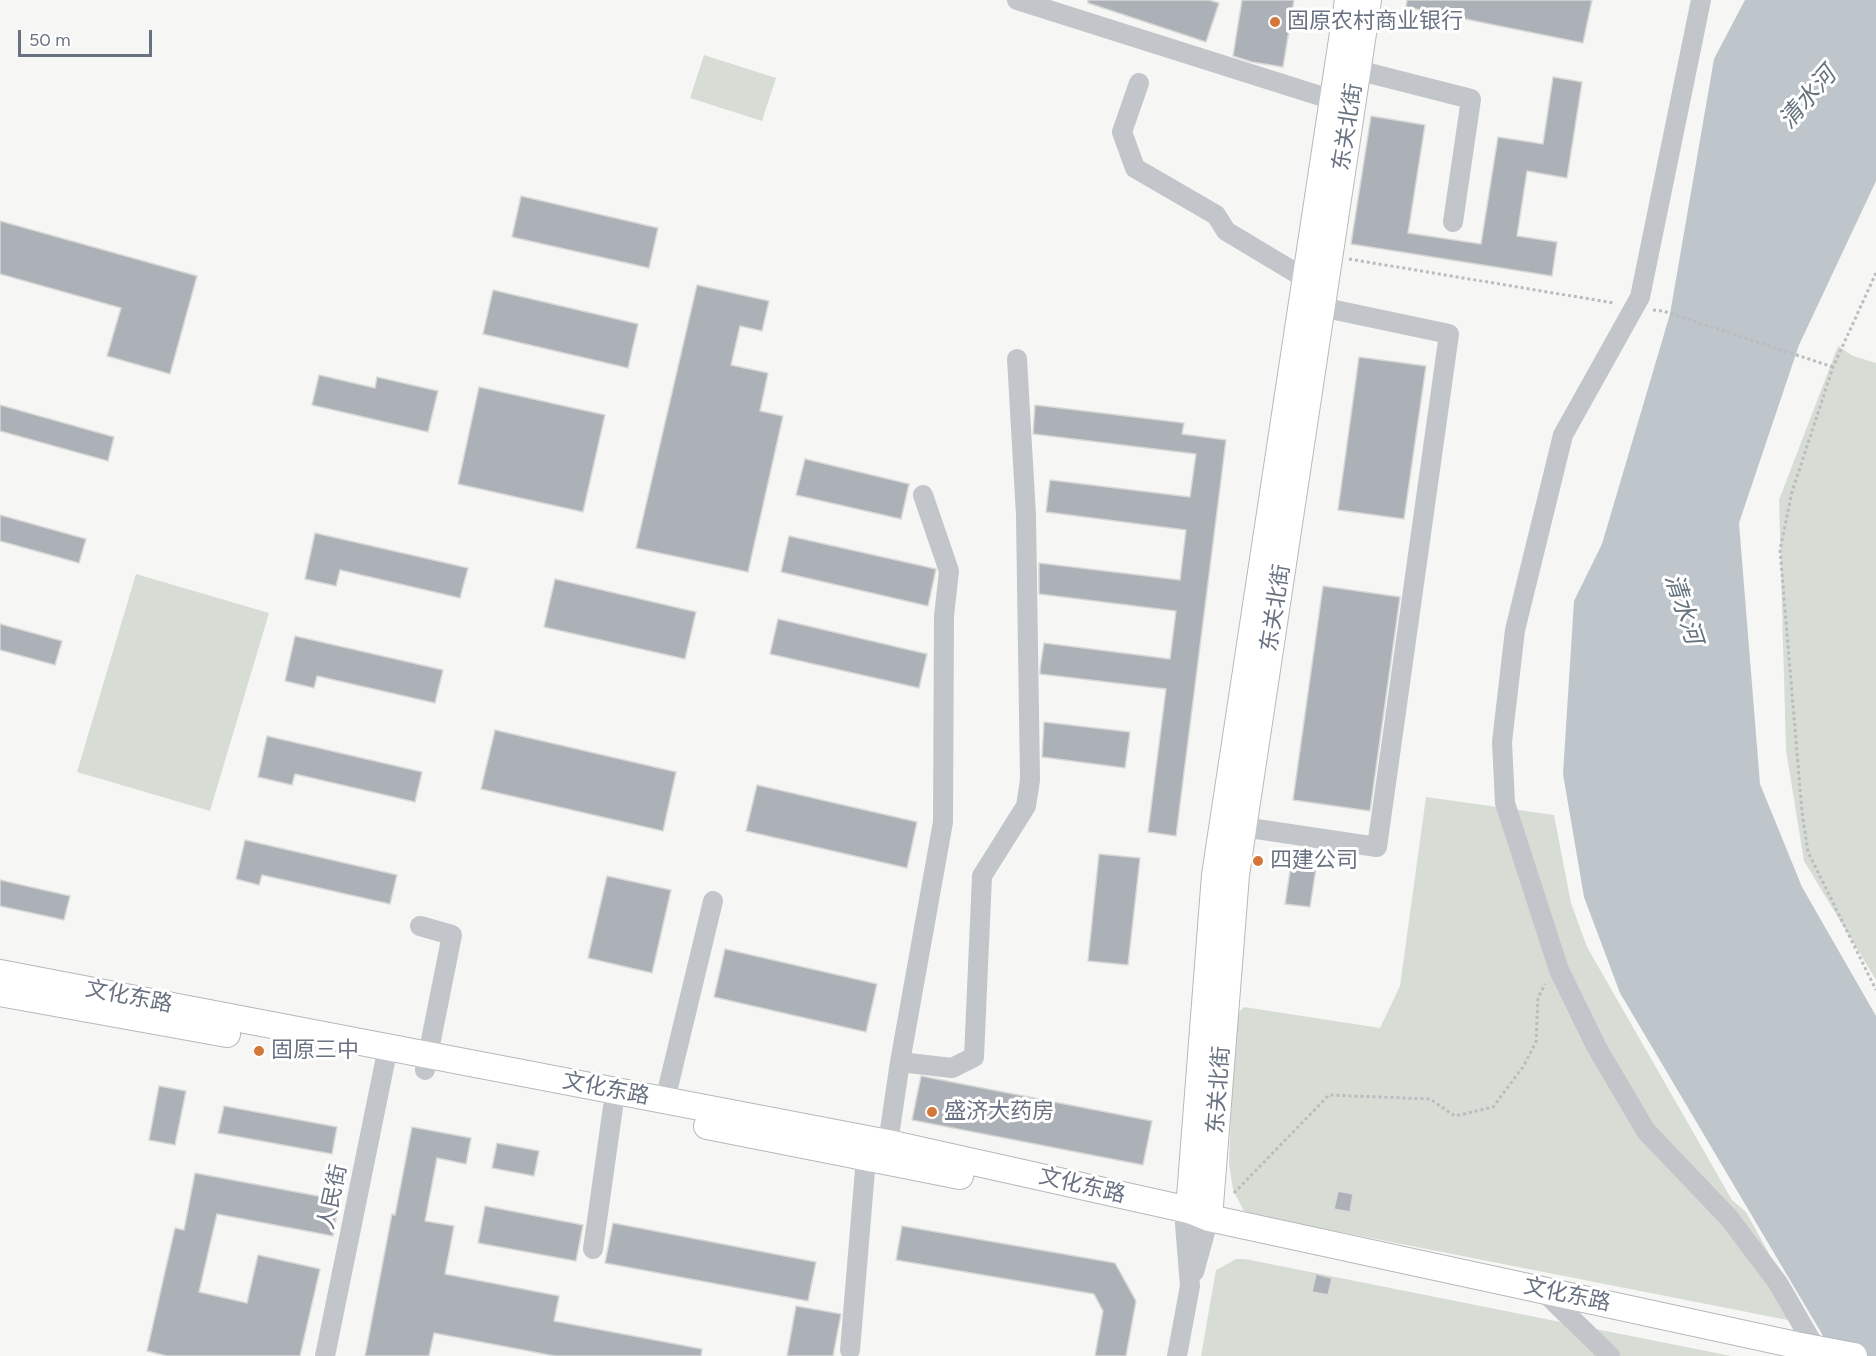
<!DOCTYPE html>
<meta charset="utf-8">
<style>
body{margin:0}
#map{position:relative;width:1876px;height:1356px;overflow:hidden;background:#f6f6f4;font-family:Figtree,sans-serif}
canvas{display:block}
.scale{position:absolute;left:18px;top:30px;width:134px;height:27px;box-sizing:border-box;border:3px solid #687282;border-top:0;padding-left:8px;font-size:18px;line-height:21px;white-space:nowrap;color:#687282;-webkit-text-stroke:4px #fff;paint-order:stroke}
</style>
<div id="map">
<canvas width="1876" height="1356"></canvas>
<div class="scale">50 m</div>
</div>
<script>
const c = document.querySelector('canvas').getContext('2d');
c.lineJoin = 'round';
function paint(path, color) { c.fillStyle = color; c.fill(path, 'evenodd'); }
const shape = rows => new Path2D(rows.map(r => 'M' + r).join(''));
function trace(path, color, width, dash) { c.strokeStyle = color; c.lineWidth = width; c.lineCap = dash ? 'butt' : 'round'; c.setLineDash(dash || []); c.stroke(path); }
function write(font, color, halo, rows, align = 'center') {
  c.font = font + ' Figtree,"Noto Sans SC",sans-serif'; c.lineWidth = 6; c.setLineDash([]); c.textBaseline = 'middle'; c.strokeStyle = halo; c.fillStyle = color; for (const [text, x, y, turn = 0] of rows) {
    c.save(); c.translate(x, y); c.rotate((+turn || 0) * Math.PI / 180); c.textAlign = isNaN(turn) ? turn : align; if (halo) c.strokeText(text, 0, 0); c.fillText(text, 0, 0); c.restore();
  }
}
paint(shape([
 [704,55,776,78,762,121,690,98],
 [1838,346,1853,356,1876,363,1876,980,1804,861,1786,750,1779,500],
 [136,574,269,613,210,811,77,772],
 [1426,797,1554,815,1571,903,1587,947,1732,1200,1746,1212,1808,1324,1269,1218,1244,1211,1233,1190,1229,1163,1235,1016,1244,1007,1380,1028,1400,986],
 [1236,1259,1245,1259,1731,1356,1201,1356,1216,1270]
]), '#d7ddd5');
paint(shape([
 [1745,0,1876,0,1876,181,1799,345,1739,523,1760,784,1802,887,1876,1016,1876,1356,1835,1356,1620,993,1584,897,1563,774,1574,601,1602,544,1670,314,1714,59]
]), '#bec5cb');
const building = shape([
 [1088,0,1209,0,1219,3,1206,42,1088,3,1088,0],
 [1242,0,1294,0,1283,67,1252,62,1233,56,1242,0],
 [1407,0,1592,0,1583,43,1406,7,1407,0],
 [1553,77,1582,82,1567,178,1527,171,1517,236,1557,242,1552,276,1351,244,1371,116,1425,125,1408,233,1481,244,1498,137,1543,144,1553,77],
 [521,196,658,228,649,268,512,237,521,196],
 [0,221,197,276,170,374,107,356,121,308,0,274,0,221],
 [697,285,769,301,762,331,740,326,731,365,768,373,760,411,783,416,748,572,636,548,697,285],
 [493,290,638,324,628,368,483,334,493,290],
 [1359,357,1426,366,1404,519,1338,510,1359,357],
 [319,375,375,388,377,377,438,391,428,432,312,405,319,375],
 [479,387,605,415,583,512,458,484,479,387],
 [0,405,114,437,108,461,0,431,0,405],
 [1035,405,1184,423,1182,434,1226,440,1176,836,1148,832,1166,689,1040,674,1040,669,1044,643,1170,659,1176,611,1039,594,1039,563,1180,580,1186,530,1046,512,1050,480,1190,497,1196,454,1033,434,1035,405],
 [805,459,909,484,901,519,796,495,805,459],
 [0,515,86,539,79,563,0,541,0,515],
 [315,533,468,568,460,598,340,570,336,586,305,579,315,533],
 [789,536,936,569,928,606,781,572,789,536],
 [555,579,696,612,685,659,544,627,555,579],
 [1323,586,1400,597,1370,811,1293,800,1323,586],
 [778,619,927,654,919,688,770,654,778,619],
 [0,624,62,641,55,665,0,650,0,624],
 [295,636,443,670,435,703,317,676,314,688,285,681,295,636],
 [1044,722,1130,732,1125,768,1042,757,1044,722],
 [495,730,676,772,663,831,481,789,495,730],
 [267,736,422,772,415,802,295,774,292,785,258,777,267,736],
 [757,785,917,822,907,868,746,831,757,785],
 [245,840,397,875,390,904,262,875,259,885,236,879,245,840],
 [1099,854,1140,858,1128,965,1088,961,1099,854],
 [1292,858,1317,862,1310,907,1285,904,1292,858],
 [607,876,671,890,652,973,588,958,607,876],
 [0,880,70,896,64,920,0,906,0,880],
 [725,949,877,984,866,1032,714,997,725,949],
 [921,1076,1152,1121,1143,1165,912,1120,921,1076],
 [159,1086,186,1091,175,1145,149,1140,159,1086],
 [224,1106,337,1127,332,1154,218,1133,224,1106],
 [412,1127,471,1138,466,1164,437,1158,425,1221,454,1226,445,1274,559,1296,554,1321,702,1349,701,1356,555,1356,434,1333,429,1356,365,1356,392,1214,395,1215,412,1127],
 [497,1143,539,1151,534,1176,492,1168,497,1143],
 [195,1173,339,1200,333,1236,217,1214,199,1292,247,1303,258,1255,320,1269,300,1356,167,1356,147,1351,175,1228,184,1230,195,1173],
 [1338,1191,1353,1194,1350,1212,1334,1209,1338,1191],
 [485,1206,583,1225,576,1261,478,1243,485,1206],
 [613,1223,816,1262,808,1301,605,1263,613,1223],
 [902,1226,1115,1263,1136,1301,1126,1356,1095,1356,1103,1311,1094,1294,896,1260,902,1226],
 [1316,1274,1332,1278,1328,1295,1312,1292,1316,1274],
 [796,1306,841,1314,833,1356,787,1356,796,1306]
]);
paint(building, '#acb1b7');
trace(building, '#d8d8d6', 1.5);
const major = shape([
 [0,973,888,1143,1189,1210,1209,1218,1796,1345],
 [0,993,227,1034],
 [707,1126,960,1176],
 [1189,1210,1215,875,1348,0],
 [1209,1218,1236,875,1368,0]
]);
trace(major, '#b6b8bc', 28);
trace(shape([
 [1349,259,1614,303],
 [1876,273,1833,367,1792,492,1780,550,1802,812,1808,852,1876,990],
 [1653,310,1663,311,1833,367],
 [1234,1193,1329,1095,1430,1099,1455,1116,1493,1107,1523,1067,1536,1042,1538,998,1545,984]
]), '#babcbf', 3, [3, 3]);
trace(shape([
 [1017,0,1333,100],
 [1701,0,1640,297,1563,435,1515,630,1502,742,1505,803,1559,970,1597,1048,1646,1131,1729,1218,1778,1283,1820,1356],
 [1357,70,1471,99,1453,222],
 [1139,83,1122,132,1135,168,1216,215,1226,231,1306,279],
 [1243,827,1377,847,1449,334,1321,307],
 [420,926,452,935,425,1070],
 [900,1062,952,1068,974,1057,982,876,1026,806,1030,780,1026,515,1017,359],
 [665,1100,713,901],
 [888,1143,900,1062,943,822,944,616,949,571,923,495],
 [593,1249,613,1107],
 [1194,1272,1209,1218],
 [1542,1290,1610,1356],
 [850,1350,866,1158],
 [325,1356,388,1047],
 [1177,1356,1190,1286,1185,1224,1189,1210]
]), '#c2c5c9', 20);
trace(major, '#fff', 26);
const majorBridge = shape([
 [1796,1345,1854,1356]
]);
trace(majorBridge, '#b6b8bc', 28, []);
trace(majorBridge, '#fff', 26);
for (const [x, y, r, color] of [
 [1275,22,6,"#d37637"],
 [1258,861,6,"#d37637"],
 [259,1051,6,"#d37637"],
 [932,1112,6,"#d37637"]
]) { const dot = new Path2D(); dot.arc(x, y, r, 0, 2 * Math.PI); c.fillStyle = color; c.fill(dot); trace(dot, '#fff', 2); }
write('22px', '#687282', '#fff', [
 ["固原农村商业银行",1287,22],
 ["四建公司",1270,861],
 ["固原三中",271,1051],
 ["盛济大药房",944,1112]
], 'left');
write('22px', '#687282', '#fff', [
 ["东关北街",1348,127,-81],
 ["东关北街",1276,608,-81],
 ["文化东路",129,997,11],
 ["文化东路",606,1089,11],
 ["东关北街",1219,1090,-86],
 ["文化东路",1082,1186,13],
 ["人民街",333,1197,-78],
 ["文化东路",1567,1295,12]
]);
write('italic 24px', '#64737e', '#fff', [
 ["清水河",1808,98,-49],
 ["清水河",1683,609,72]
]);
</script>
